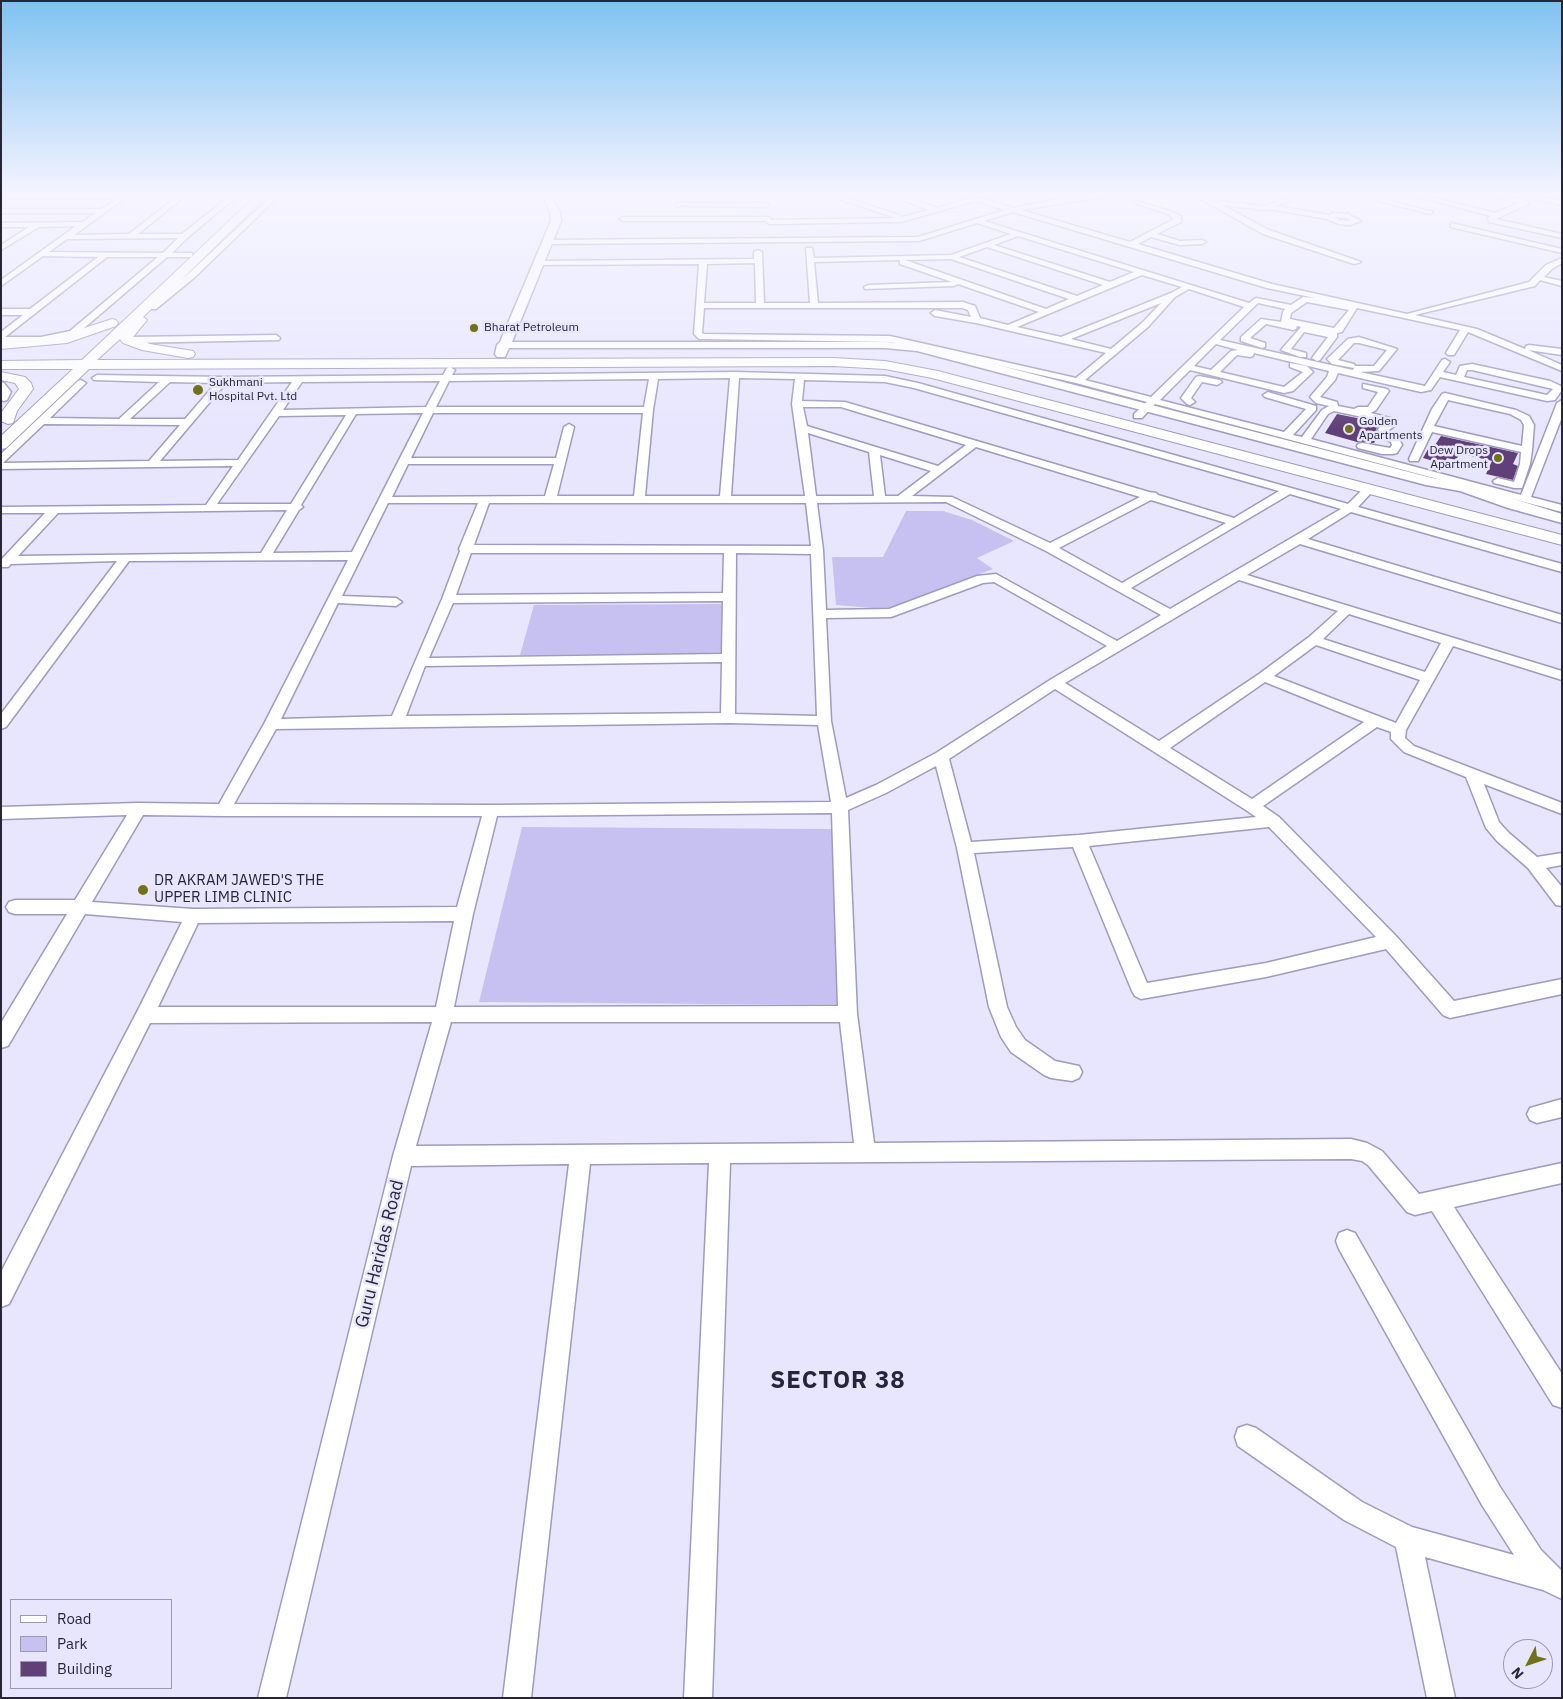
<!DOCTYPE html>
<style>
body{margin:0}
#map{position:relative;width:1563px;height:1699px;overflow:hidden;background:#e8e6ff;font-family:"IBM Plex Sans",sans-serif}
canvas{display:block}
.frame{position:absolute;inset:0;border:2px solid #282636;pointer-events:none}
.legend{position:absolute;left:10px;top:1599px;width:162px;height:90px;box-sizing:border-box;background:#e8e6ff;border:1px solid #9b99af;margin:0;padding:6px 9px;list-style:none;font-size:15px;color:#282636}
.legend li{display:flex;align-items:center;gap:10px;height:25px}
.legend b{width:25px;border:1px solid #9b99af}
.north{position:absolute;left:1503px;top:1639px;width:50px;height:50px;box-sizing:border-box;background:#e8e6ff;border:1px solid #9b99af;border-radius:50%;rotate:229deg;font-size:14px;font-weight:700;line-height:20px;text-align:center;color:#282636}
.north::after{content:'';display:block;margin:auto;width:18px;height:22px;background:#717115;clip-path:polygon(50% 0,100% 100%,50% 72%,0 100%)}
</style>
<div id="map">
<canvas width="1563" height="1699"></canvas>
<div class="frame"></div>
<ul class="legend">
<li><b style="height:6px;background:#fff"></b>Road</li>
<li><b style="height:14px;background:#c6c1f1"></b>Park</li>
<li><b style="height:14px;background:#613f78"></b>Building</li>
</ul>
<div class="north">N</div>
</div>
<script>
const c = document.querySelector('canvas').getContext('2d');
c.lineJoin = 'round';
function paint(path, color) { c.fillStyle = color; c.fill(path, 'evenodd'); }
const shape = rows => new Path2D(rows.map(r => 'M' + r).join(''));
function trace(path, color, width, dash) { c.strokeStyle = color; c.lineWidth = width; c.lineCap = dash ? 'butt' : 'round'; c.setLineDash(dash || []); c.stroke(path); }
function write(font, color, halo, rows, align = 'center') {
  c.font = font + ' "IBM Plex Sans",sans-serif'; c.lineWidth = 5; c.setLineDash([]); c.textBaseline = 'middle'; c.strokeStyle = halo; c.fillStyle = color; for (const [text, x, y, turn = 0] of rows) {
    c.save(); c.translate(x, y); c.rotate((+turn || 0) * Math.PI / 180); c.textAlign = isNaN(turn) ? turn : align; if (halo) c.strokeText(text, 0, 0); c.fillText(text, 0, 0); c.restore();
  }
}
paint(shape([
 [906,511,943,511,972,520,1014,541,977,558,993,569,886,609,836,605,832,557,883,557],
 [725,604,723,654,520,655,534,605],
 [522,827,832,829,839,1005,479,1002]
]), '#c6c1f1');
paint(shape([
 [1337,414,1382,423,1376,429,1379,435,1374,443,1357,442,1325,433],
 [1441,436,1518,453,1513,464,1518,466,1513,480,1486,474,1492,461,1463,454,1460,453,1456,460,1447,458,1444,464,1423,458,1431,444,1435,445]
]), '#613f78');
const minor = shape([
 [183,192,190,192,138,234,182,234,235,192,242,192,187,238,172,253,192,253,192,257,167,257,76,335,41,343,1,343,1,332,23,315,1,315,1,309,30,309,98,257,43,256,1,286,1,280,76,226,39,227,1,250,1,245,29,227,1,227,1,223,83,222,95,213,1,213,1,209,101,209,118,198,1,198,1,194,115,193,125,196,125,198,74,235,129,234,183,192],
 [178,238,163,253,49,252,67,239,178,238],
 [107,257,158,257,70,331,41,337,5,337,107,257],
 [276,192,283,192,195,277,156,309,150,309,150,305,189,273,276,192],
 [882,192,891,192,937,208,968,199,949,192,959,192,1013,208,1065,198,1116,192,1136,192,1021,210,1130,242,1174,219,1168,214,1132,202,1137,201,1172,212,1181,216,1181,222,1157,234,1180,241,1202,240,1206,242,1202,244,1180,245,1151,237,1138,244,1272,284,1407,314,1529,282,1546,265,1562,258,1562,263,1552,269,1544,277,1562,281,1562,286,1540,280,1535,286,1415,315,1477,329,1525,349,1526,346,1529,345,1562,349,1562,355,1528,350,1562,365,1562,371,1468,332,1454,355,1448,355,1446,353,1460,330,1357,308,1342,332,1337,333,1337,337,1320,360,1317,361,1312,358,1328,337,1304,332,1291,349,1306,353,1306,357,1300,357,1281,350,1301,327,1297,326,1296,329,1293,330,1266,324,1250,338,1265,343,1265,347,1262,348,1241,341,1241,337,1261,319,1281,322,1283,312,1285,309,1258,303,1220,340,1353,370,1354,368,1332,364,1327,359,1348,339,1359,337,1397,349,1379,371,1360,372,1425,386,1442,360,1445,359,1450,362,1443,372,1456,375,1460,366,1472,364,1550,381,1561,386,1562,390,1555,400,1547,401,1440,377,1431,390,1421,392,1338,373,1335,380,1320,397,1337,402,1338,406,1354,409,1358,407,1368,407,1378,392,1363,388,1363,384,1387,389,1389,391,1376,410,1371,413,1397,420,1397,424,1389,430,1391,434,1399,438,1402,445,1397,453,1393,454,1382,454,1358,448,1357,446,1358,444,1362,443,1390,448,1392,445,1391,442,1383,438,1378,429,1386,422,1334,411,1328,414,1311,439,1521,495,1557,403,1562,400,1562,417,1531,497,1562,505,1562,512,1155,404,1142,418,1134,418,1134,414,1147,402,1076,383,909,345,890,342,699,339,694,334,699,264,538,265,534,263,538,261,754,259,754,252,758,250,762,252,764,303,810,303,806,248,812,248,814,258,951,255,1011,234,977,223,919,241,547,244,543,242,547,240,918,237,1005,210,975,201,901,222,769,224,766,221,623,221,619,219,623,217,769,217,772,220,896,218,836,198,835,197,838,195,899,215,901,216,898,218,929,210,882,192],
 [1013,212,1267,288,1315,298,1303,297,1291,305,1256,298,1249,303,984,221,1013,212],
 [1018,236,1134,272,1110,282,994,245,1018,236],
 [987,247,1103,285,1077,296,959,257,987,247],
 [951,259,1069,299,1046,309,905,260,951,259],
 [900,260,900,264,952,282,868,285,864,287,865,289,954,286,958,284,1039,312,1008,325,980,318,975,306,963,302,818,303,814,262,900,260],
 [755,263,756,303,704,303,707,264,755,263],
 [1142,275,1182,287,1171,293,1061,337,1017,327,1142,275],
 [1189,289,1244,307,1151,397,1085,380,1148,327,1175,297,1189,289],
 [1307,302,1349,310,1334,328,1290,319,1291,313,1307,302],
 [1161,303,1142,323,1111,349,1071,339,1161,303],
 [704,308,962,308,968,310,971,317,935,310,931,313,935,316,976,323,1106,353,1076,378,890,336,704,334,702,333,704,308],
 [1354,343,1359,343,1387,350,1374,366,1355,366,1354,364,1338,360,1354,343],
 [1216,344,1238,350,1231,351,1211,370,1194,366,1216,344],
 [1254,353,1329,371,1327,377,1310,397,1316,403,1329,406,1322,410,1302,437,1293,435,1316,410,1316,406,1271,393,1268,392,1263,395,1265,397,1306,409,1284,432,1160,400,1190,370,1284,393,1293,391,1313,372,1307,366,1290,363,1290,367,1303,372,1284,387,1220,372,1237,355,1250,357,1253,356,1254,353],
 [1467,370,1472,370,1553,389,1547,395,1464,377,1467,370],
 [1030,192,1039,192,1039,193,1036,195,1030,192],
 [1191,192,1197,192,1217,203,1220,201,1265,206,1303,192,1312,192,1276,206,1329,215,1332,213,1348,214,1361,221,1350,225,1339,224,1327,219,1270,209,1266,210,1222,205,1269,230,1361,262,1354,264,1263,234,1192,194,1191,192],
 [1334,217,1346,218,1351,221,1340,220,1334,217],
 [1344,192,1355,192,1433,212,1430,214,1344,192],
 [1400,192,1411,192,1495,213,1519,203,1481,192,1492,192,1528,202,1528,204,1496,219,1562,234,1562,238,1489,222,1488,218,1491,216,1400,192],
 [1535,192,1541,192,1543,197,1562,201,1562,205,1539,200,1535,197,1535,192],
 [678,203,766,203,769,205,766,207,676,206,676,204,678,203],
 [1451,223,1562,249,1562,253,1451,227,1451,223],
 [276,335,280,338,279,340,128,343,124,340,128,337,276,335],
 [450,367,455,370,452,375,735,372,885,376,918,383,1348,504,1364,488,1372,488,1374,490,1372,492,1358,507,1562,564,1562,572,1351,512,1308,539,1562,615,1562,623,1300,544,1247,575,1562,671,1562,680,1453,646,1406,730,1405,738,1414,746,1562,803,1562,814,1484,784,1499,822,1509,833,1537,857,1562,853,1562,865,1546,868,1562,887,1562,906,1556,905,1528,868,1497,841,1486,828,1466,777,1404,752,1391,739,1391,732,1377,727,1263,806,1279,817,1396,936,1454,1001,1562,979,1562,994,1450,1018,1443,1015,1386,949,1266,977,1141,999,1135,996,1132,991,1073,847,974,853,1007,1007,1016,1027,1025,1040,1055,1061,1079,1066,1082,1072,1079,1078,1072,1081,1051,1078,1044,1075,1011,1052,1001,1037,989,1007,957,848,936,766,886,793,848,810,857,1014,874,1143,1351,1139,1367,1143,1382,1151,1419,1194,1562,1163,1562,1183,1454,1207,1562,1374,1562,1408,1553,1405,1432,1211,1415,1215,1407,1212,1368,1165,1362,1161,1351,1159,730,1163,712,1698,684,1698,709,1163,590,1164,531,1698,503,1698,569,1164,411,1166,286,1698,258,1698,393,1156,432,1022,150,1023,9,1304,1,1307,1,1272,138,1010,182,922,85,914,8,1046,1,1048,1,1023,67,914,15,914,9,912,6,907,9,902,15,900,75,900,127,815,1,819,1,807,138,803,219,804,264,724,348,560,129,561,6,727,1,729,1,714,117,561,11,564,8,567,1,567,1,560,45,513,1,513,1,507,206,505,233,466,1,469,1,454,78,381,81,380,86,383,50,418,119,419,159,382,94,380,92,378,97,375,223,377,443,375,447,368,450,367],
 [730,378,720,496,645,496,653,410,658,379,730,378],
 [739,378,795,379,792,404,805,496,731,496,739,378],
 [649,379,644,407,436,407,449,381,649,379],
 [804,380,885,382,914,388,1279,491,1234,518,1158,495,1156,493,1149,492,845,402,802,401,804,380],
 [440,381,426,407,283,410,302,382,440,381],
 [170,382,216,383,185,419,130,419,170,382],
 [292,382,238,460,160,461,226,383,292,382],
 [803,407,841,407,966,445,938,466,807,426,803,407],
 [423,413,352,552,273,553,299,510,303,507,301,505,356,414,423,413],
 [433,413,643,413,634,496,557,496,574,427,569,424,564,427,556,458,411,458,433,413],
 [346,415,291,504,217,504,279,416,346,415],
 [44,424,180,425,149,461,3,463,44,424],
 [808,433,869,452,874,496,816,496,808,433],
 [976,447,1140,497,1050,543,952,497,912,496,976,447],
 [880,455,931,471,898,496,885,496,880,455],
 [408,464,554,464,545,496,392,497,408,464],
 [1290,494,1341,509,1170,609,1131,588,1290,494],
 [1151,500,1226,523,1122,583,1059,548,1151,500],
 [946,502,1046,551,1161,615,1117,641,996,574,977,576,889,609,826,610,823,550,817,503,946,502],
 [388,503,478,503,459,549,460,551,442,599,392,716,281,719,338,603,396,606,402,602,396,598,342,596,388,503],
 [489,503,806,503,811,546,474,545,489,503],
 [287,510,261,553,18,556,58,513,287,510],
 [471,553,724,553,723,593,456,595,471,553],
 [736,553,811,554,817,716,735,714,736,553],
 [1239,580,1338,611,1309,637,1259,674,1159,741,1065,683,1239,580],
 [994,582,1107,646,1050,680,936,753,876,785,846,798,831,721,826,618,891,617,983,583,994,582],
 [723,601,722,654,429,658,453,603,723,601],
 [1349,614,1441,643,1425,672,1323,639,1349,614],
 [1316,645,1420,680,1396,723,1274,676,1316,645],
 [722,662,721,713,406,716,425,666,722,662],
 [1265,682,1364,722,1252,799,1170,748,1265,682],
 [1055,689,1246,810,1256,817,1079,835,971,842,949,759,1055,689],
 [728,723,818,725,831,802,491,805,234,804,276,729,728,723],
 [832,813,838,1006,454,1007,473,914,497,816,832,813],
 [143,815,223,816,482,816,457,907,193,909,92,902,143,815],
 [1269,827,1376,937,1266,963,1147,983,1089,846,1269,827],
 [454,921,436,1007,158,1007,198,923,454,921],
 [451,1022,840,1022,854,1143,416,1146,451,1022],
 [1199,376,1220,380,1222,382,1217,385,1202,382,1191,398,1195,402,1190,405,1187,404,1181,398,1196,377,1199,376],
 [1,382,4,383,11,392,7,400,4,401,1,400,1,382],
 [1445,393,1516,410,1529,416,1534,425,1532,450,1530,464,1522,488,1514,488,1494,483,1493,481,1498,478,1514,482,1520,464,1521,452,1432,432,1418,461,1410,461,1409,459,1432,409,1442,394,1445,393],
 [1448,400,1510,414,1521,420,1524,425,1522,446,1434,426,1448,400],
 [1562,1099,1562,1117,1537,1123,1530,1120,1527,1114,1530,1108,1562,1099],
 [1347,1230,1355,1233,1500,1487,1541,1550,1562,1571,1562,1599,1543,1590,1425,1557,1455,1698,1427,1698,1396,1547,1344,1520,1238,1446,1235,1437,1238,1428,1247,1425,1256,1428,1362,1502,1412,1527,1514,1555,1482,1505,1339,1249,1336,1241,1339,1233,1347,1230]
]);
const tertiary = shape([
 [541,192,549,192,560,212,561,221,512,342,885,342,917,344,1432,478,1466,484,1562,514,1562,523,1508,508,1460,491,1426,485,917,351,885,348,509,348,505,357,497,357,495,354,497,345,500,342,551,221,550,212,541,192]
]);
const secondary = shape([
 [260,192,271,192,143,317,147,320,133,337,150,344,193,351,195,354,193,357,188,358,142,350,123,343,120,339,97,360,833,358,885,361,938,371,1562,535,1562,545,932,378,885,369,833,366,89,369,6,448,1,449,1,436,73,369,1,369,1,361,82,360,260,192],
 [112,319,116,320,118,323,116,326,67,343,1,349,1,341,60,336,112,319],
 [1,372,25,377,31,383,33,389,17,411,13,423,8,424,1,421,1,413,19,389,15,383,1,380,1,372]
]);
trace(minor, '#9e9ac1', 3);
trace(tertiary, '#9e9ac1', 3);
trace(secondary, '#9e9ac1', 2);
paint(minor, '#fff');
paint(tertiary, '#fff');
paint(secondary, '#fff');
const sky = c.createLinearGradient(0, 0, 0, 430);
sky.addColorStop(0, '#7fc2f1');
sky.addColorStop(0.45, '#f5f4ff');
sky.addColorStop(1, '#f5f4ff00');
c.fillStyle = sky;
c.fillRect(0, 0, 1563, 430);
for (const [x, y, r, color] of [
 [474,328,5,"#717115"],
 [198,390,6,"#717115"],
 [1349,429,5,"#717115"],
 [1498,458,5,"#717115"],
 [143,890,6,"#717115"]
]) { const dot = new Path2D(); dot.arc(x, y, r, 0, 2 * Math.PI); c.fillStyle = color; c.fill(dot); trace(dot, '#e8e6ff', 2); }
write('12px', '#282636', '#e8e6ff', [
 ["Bharat Petroleum",484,328],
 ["Sukhmani",209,383],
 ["Hospital Pvt. Ltd",209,397],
 ["Golden",1359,422],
 ["Apartments",1359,436],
 ["Dew Drops",1488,451,"right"],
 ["Apartment",1488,465,"right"]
], 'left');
write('15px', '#282636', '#e8e6ff', [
 ["DR AKRAM JAWED'S THE",154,881],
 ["UPPER LIMB CLINIC",154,898]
], 'left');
write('18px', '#282636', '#e8e6ff', [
 ["Guru Haridas Road",380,1254,-76]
]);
c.letterSpacing = '1px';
write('bold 24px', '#282636', '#e8e6ff', [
 ["SECTOR 38",838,1381]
]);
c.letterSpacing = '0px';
</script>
